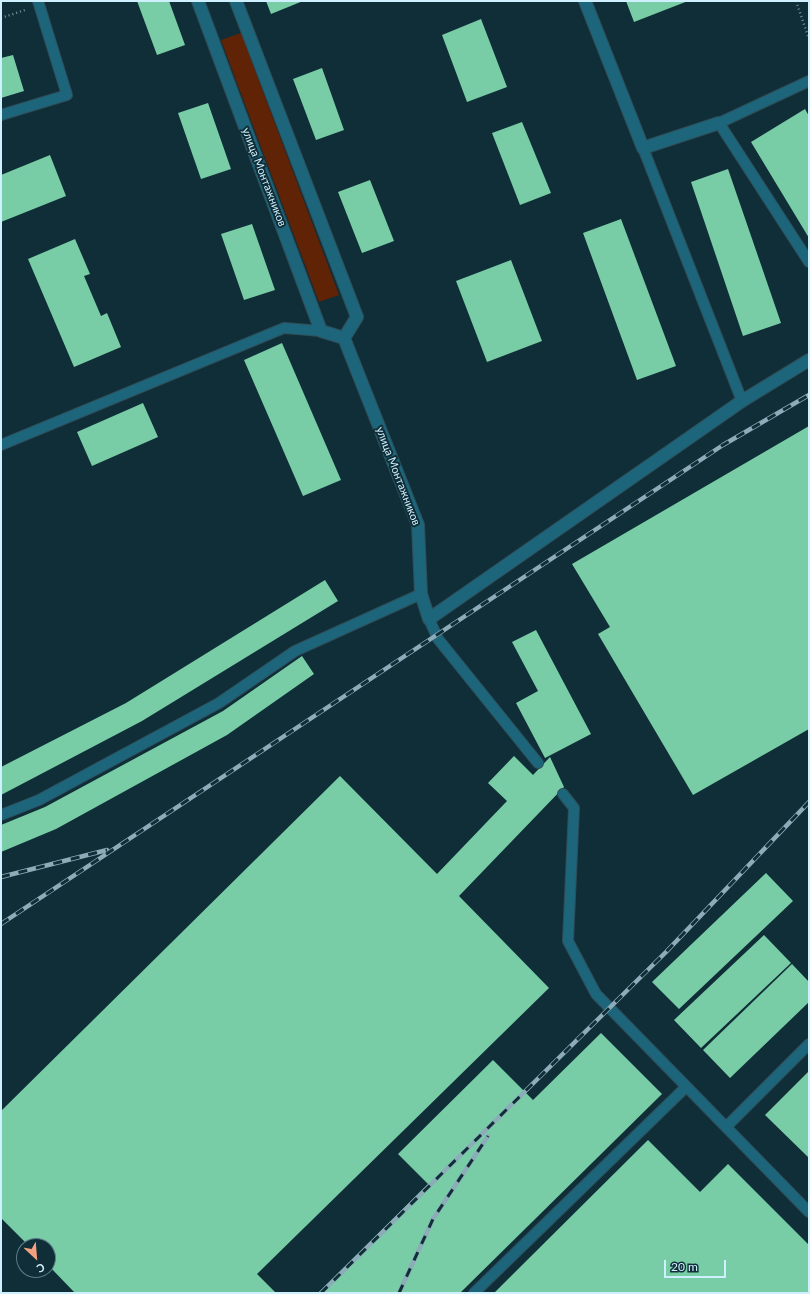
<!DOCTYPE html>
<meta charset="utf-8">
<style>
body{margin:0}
#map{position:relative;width:810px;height:1294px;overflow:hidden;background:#102e38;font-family:Lato,sans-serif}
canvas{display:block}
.frame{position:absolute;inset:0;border:2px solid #cff1ff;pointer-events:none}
.north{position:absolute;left:16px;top:1238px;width:40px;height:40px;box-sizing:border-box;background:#102e38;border:1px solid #5c7c88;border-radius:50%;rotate:154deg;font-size:11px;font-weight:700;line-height:16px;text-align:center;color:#cff1ff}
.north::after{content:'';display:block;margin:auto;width:14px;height:18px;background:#f2a07f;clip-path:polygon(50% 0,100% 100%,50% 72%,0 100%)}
.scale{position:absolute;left:664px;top:1260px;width:62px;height:18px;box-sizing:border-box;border:2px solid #cff1ff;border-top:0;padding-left:5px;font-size:12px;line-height:14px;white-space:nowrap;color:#cff1ff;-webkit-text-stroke:3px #102e38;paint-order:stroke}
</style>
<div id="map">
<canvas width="810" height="1294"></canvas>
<div class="frame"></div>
<div class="north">С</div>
<div class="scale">20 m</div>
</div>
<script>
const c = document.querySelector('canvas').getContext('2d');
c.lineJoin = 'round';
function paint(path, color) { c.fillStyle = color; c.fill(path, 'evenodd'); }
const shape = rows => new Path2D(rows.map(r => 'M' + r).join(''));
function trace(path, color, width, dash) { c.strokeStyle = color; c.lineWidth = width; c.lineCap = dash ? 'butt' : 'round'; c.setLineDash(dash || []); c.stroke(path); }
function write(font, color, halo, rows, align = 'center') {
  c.font = font + ' Lato,sans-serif'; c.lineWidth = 4; c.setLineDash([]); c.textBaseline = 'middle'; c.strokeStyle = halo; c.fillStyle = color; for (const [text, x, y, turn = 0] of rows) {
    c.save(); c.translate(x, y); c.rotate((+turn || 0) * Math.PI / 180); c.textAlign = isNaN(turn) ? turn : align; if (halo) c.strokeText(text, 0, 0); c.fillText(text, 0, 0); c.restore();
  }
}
paint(shape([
 [241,33,339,295,319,302,221,40]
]), '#602305');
paint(shape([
 [137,1,169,1,185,45,157,55],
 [266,1,303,1,271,14],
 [626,1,688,1,634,22],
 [481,19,507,87,467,102,442,35],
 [13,55,24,91,1,98,1,58],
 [322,68,344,130,316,140,293,79],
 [208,103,231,169,201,179,178,113],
 [805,109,809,116,809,238,751,142],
 [522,122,551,193,520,205,492,133],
 [50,155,66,196,1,222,1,175],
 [728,169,781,323,743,336,691,182],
 [370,180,394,241,362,253,338,192],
 [621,219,676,366,637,380,583,233],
 [252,224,275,290,244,300,221,234],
 [75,239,90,274,84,276,101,316,107,313,121,347,74,367,28,259],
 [511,260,542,341,487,362,456,281],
 [282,343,341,480,303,496,244,360],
 [143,403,158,437,92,466,77,432],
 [809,426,809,729,693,795,598,634,610,627,572,564],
 [325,580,338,601,142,721,1,795,1,767,126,703],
 [536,630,591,734,545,758,516,703,538,691,512,642],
 [302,656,314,674,227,735,56,829,1,852,1,825,45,807,223,711],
 [514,756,533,775,550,757,564,787,459,896,549,988,257,1274,276,1293,75,1293,48,1265,48,1246,29,1246,1,1218,1,1111,340,776,437,874,507,801,488,783],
 [766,873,793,901,679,1009,652,982],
 [764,935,791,963,701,1048,674,1020],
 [792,964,809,982,809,1002,730,1078,703,1050],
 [601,1033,662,1094,460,1293,318,1293,428,1184,398,1154,493,1060,533,1100],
 [809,1071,809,1158,765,1115],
 [648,1140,700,1192,728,1164,809,1245,809,1293,494,1293]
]), '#79cda6');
const lane = shape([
 [809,81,719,123,809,262],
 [1,115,67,95,38,1],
 [643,148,742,401],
 [1,445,284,328,321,331],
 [429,619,438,639,538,763],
 [563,794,574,808,568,941,596,994,809,1212],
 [1,815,39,800,219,703,295,651,421,594],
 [726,1127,809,1044],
 [474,1293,686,1087]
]);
const street = shape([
 [198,1,321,331,344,338],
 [236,1,357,317,344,338],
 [585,1,643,148,719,123],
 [344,338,418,525,421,594,429,619,742,401,809,360]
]);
trace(lane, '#2f4d58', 12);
trace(street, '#2f4d58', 14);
trace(shape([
 [796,1,809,39],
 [1,18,25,10]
]), '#72929e', 2.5, [1, 3]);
trace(lane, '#1c657b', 10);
trace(street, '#1c657b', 12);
const rail = shape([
 [1,877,107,850],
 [1,924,723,445,809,395],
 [321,1293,666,952,809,802],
 [399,1293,433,1219,488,1136]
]);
trace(rail, '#8cacb9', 4.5);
trace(rail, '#102e38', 3, [9]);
write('11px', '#cff1ff', '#102e38', [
 ["улица Монтажников",264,177,69],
 ["улица Монтажников",398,476,69]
]);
</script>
